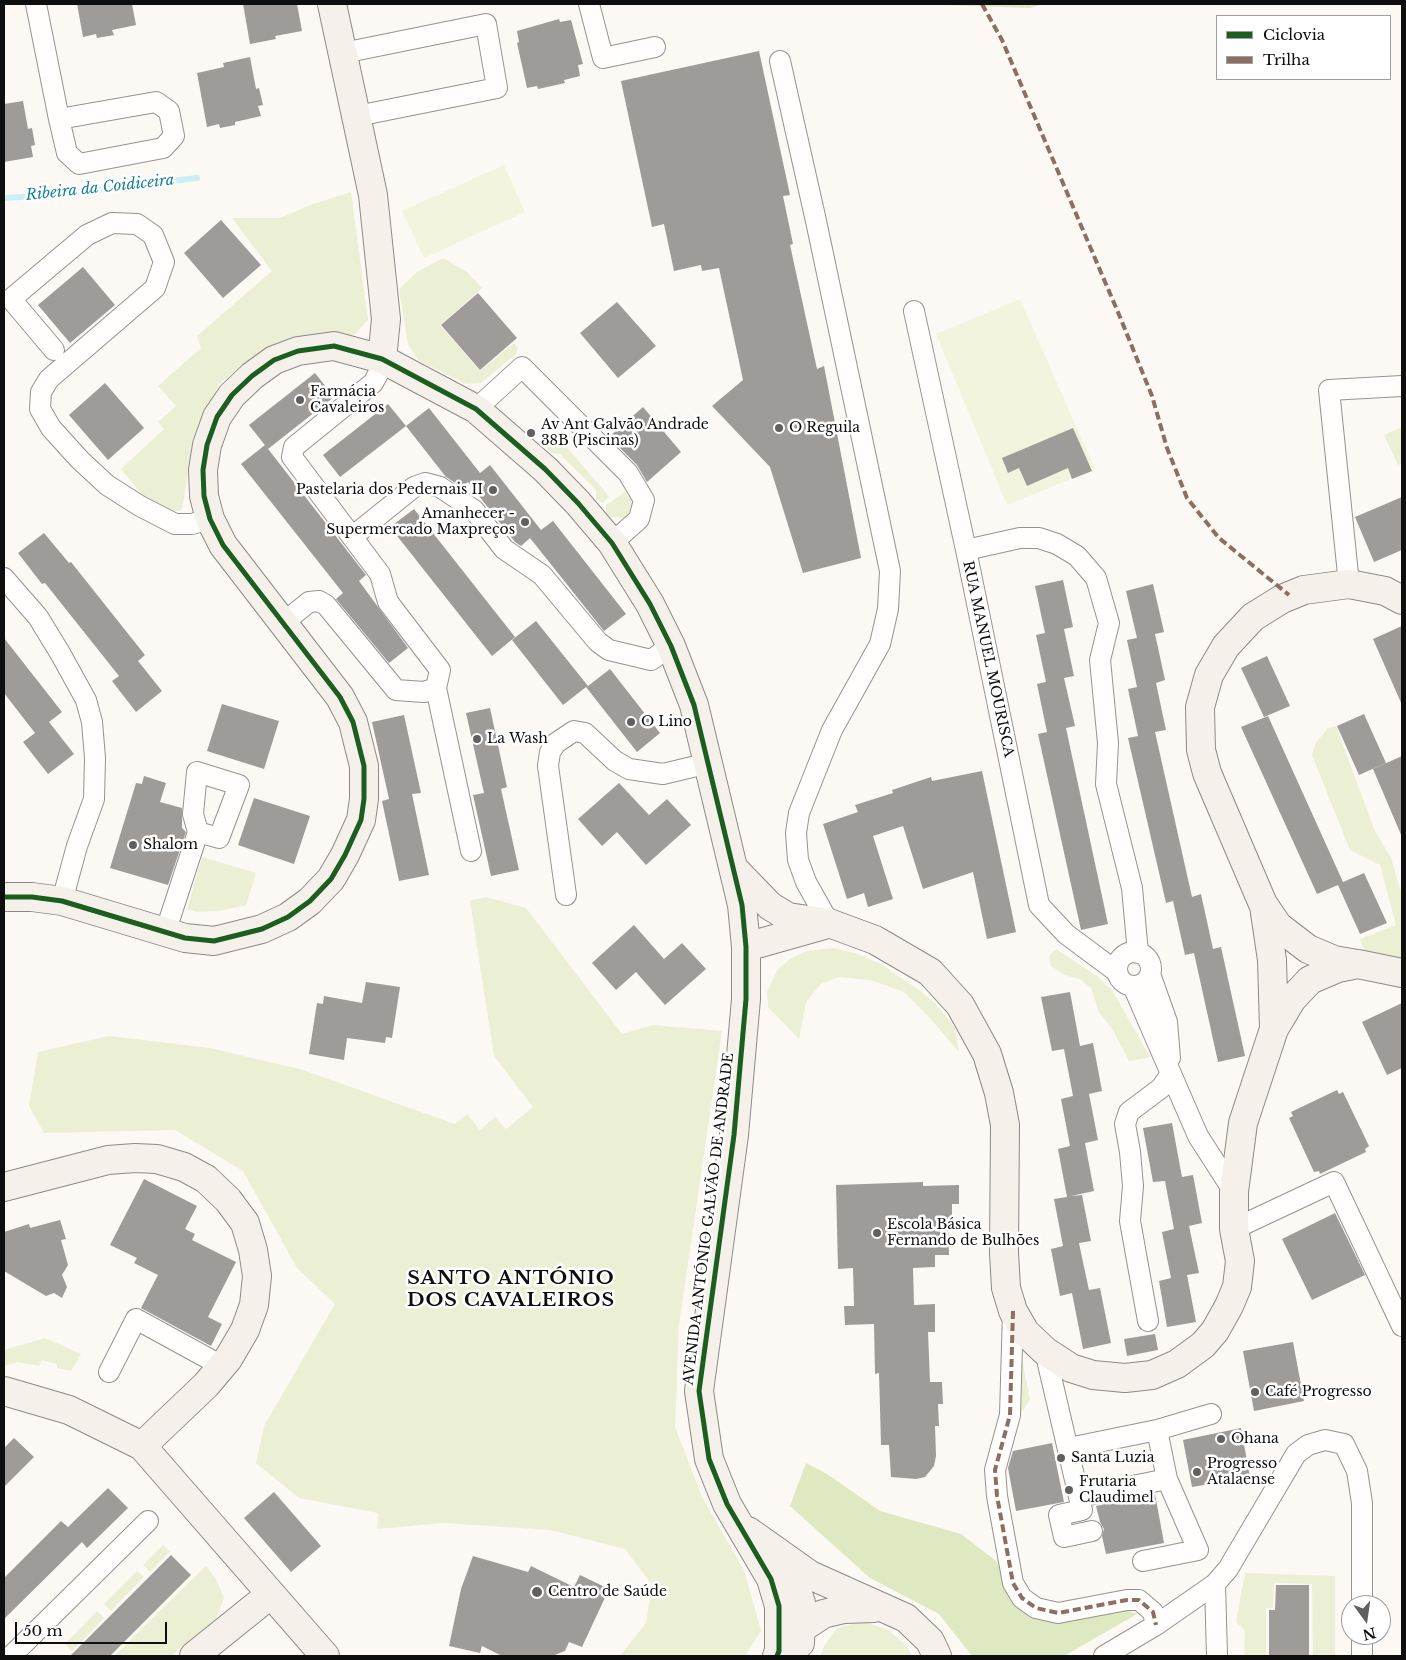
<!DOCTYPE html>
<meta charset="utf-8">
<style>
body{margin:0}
#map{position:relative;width:1406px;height:1660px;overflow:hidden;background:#fcf8f4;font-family:"Libre Baskerville",serif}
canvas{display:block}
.frame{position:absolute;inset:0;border:5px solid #0e0e0e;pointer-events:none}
.legend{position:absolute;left:1216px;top:15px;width:175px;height:65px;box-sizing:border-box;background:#fff;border:1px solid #9f9f9f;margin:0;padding:6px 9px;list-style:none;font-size:15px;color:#0e0e0e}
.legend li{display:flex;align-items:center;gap:10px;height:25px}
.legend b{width:25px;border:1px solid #9f9f9f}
.north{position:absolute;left:1341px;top:1595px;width:50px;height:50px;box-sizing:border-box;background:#fff;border:1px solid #9f9f9f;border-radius:50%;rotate:166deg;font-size:14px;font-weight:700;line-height:20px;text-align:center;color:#0e0e0e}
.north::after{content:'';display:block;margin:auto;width:18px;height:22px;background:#61605e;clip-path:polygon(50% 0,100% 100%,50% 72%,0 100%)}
.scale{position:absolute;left:15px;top:1622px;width:152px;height:22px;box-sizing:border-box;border:2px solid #0e0e0e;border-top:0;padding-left:6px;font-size:15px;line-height:18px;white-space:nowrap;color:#0e0e0e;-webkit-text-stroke:4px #fff;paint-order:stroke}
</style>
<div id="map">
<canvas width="1406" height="1660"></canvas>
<div class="frame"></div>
<ul class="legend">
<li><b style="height:6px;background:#1b5e20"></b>Ciclovia</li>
<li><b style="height:6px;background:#8d6e63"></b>Trilha</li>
</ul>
<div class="north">N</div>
<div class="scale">50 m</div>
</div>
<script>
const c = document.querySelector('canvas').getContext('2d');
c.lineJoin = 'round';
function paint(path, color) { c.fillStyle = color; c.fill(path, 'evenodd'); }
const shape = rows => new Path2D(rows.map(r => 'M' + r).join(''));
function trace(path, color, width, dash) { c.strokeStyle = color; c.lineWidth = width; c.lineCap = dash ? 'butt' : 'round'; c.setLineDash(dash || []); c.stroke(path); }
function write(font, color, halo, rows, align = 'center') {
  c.font = font + ' "Libre Baskerville",serif'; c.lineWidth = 5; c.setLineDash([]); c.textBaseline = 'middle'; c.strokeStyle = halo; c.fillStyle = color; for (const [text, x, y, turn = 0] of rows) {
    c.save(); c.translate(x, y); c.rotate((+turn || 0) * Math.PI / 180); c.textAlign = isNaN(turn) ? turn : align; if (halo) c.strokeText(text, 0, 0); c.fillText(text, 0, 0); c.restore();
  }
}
paint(shape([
 [351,192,368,320,354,335,319,336,285,349,251,358,219,384,203,419,191,456,182,510,166,513,146,499,121,469,164,429,158,422,176,406,158,386,201,348,197,336,272,271,232,218,280,218,308,206],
 [443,258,467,272,482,288,440,325,480,371,514,343,518,348,516,354,481,383,466,384,418,360,408,344,399,289,417,272],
 [1402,427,1402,463,1398,465,1384,435],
 [556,435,608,495,609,497,603,503,596,499,596,490,560,454,551,453,544,445],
 [625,492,632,500,632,512,624,518,611,517,606,513,606,505],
 [1336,726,1374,829,1391,858,1402,895,1402,959,1365,952,1360,939,1396,925,1380,865,1350,850,1312,755,1315,744,1328,728],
 [202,857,256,873,246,905,219,911,197,912,187,909],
 [486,897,526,908,622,1034,653,1025,722,1031,679,1325,675,1427,702,1497,744,1570,761,1631,745,1656,620,1656,646,1623,652,1585,625,1549,550,1530,443,1523,377,1529,378,1513,299,1498,256,1463,264,1426,335,1304,297,1268,243,1171,175,1130,44,1133,29,1106,38,1052,109,1036,210,1048,303,1070,455,1124,467,1114,480,1130,495,1117,506,1129,533,1107,494,1056,470,901],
 [832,948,855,953,881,964,919,990,935,1003,955,1028,959,1052,928,1016,904,992,870,980,839,977,821,984,806,1002,799,1039,768,1007,767,992,778,969,790,959,807,951],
 [1056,949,1097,976,1112,990,1150,1057,1129,1061,1113,1030,1099,1012,1091,988,1080,979,1065,975,1051,966,1049,956],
 [45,1338,81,1354,71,1371,57,1368,57,1364,42,1360,39,1366,18,1362,4,1366,4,1350],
 [1016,1358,1022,1359,1030,1400,1017,1419],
 [163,1545,170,1552,150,1572,143,1565],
 [206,1566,216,1579,224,1598,216,1619,171,1656,114,1656],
 [137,1571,144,1577,111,1611,104,1604],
 [1245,1573,1335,1576,1335,1656,1313,1656,1312,1584,1274,1583,1273,1608,1266,1608,1266,1656,1244,1656,1245,1631,1236,1622],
 [97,1611,104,1618,72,1651,65,1644],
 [863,1621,888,1630,907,1646,912,1656,821,1656,824,1646,837,1628]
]), '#ebf0d4');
paint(shape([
 [916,4,1043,4,1030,8],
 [806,1463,827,1474,880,1511,961,1534,996,1561,1016,1601,1114,1606,1137,1614,1064,1656,972,1656,939,1614,870,1578,790,1506]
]), '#dee8c1');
paint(shape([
 [504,165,525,212,424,258,402,211],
 [1020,299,1095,469,1007,505,936,334]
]), '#f3f4dd');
trace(shape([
 [4,198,54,195,197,178]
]), '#caf0f5', 6);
paint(shape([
 [77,4,132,4,136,25,112,30,114,35,97,38,96,34,83,37],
 [243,4,297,4,302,31,275,36,276,39,250,44],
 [559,19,560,22,571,20,583,64,578,65,580,76,564,80,565,83,538,89,537,86,527,88,517,43,519,42,517,31],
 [759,51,790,195,783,196,793,244,790,245,817,369,824,366,861,558,803,573,770,467,712,406,743,380,719,268,702,271,701,265,674,271,664,224,652,227,621,81],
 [250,57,256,89,259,88,263,105,258,106,261,116,235,122,235,125,220,128,219,124,207,127,197,73,224,67,223,63],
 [23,101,28,129,32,128,35,145,31,146,33,157,4,162,4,104],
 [221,220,261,265,223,298,184,253],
 [83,267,115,305,70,343,38,305],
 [478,293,517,338,480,370,441,325],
 [617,302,656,346,618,378,580,333],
 [315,373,334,397,268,449,249,425],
 [105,383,144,428,108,460,69,415],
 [388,404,406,426,340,477,323,455],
 [643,407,681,452,647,482,637,465,609,437],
 [429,408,480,473,490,465,541,530,553,521,626,614,604,631,530,538,521,546,515,542,468,482,462,487,446,477,406,426],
 [1073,428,1092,471,1072,479,1068,468,1027,486,1019,468,1008,473,1002,458],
 [265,445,366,575,359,581,408,648,389,663,336,599,343,593,241,464],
 [1402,497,1402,550,1374,562,1355,517],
 [414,509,515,637,492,656,390,527],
 [44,533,69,563,71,562,145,655,138,661,162,691,136,712,112,681,119,676,45,583,42,584,18,553],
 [1063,580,1073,627,1064,629,1074,676,1064,678,1075,726,1066,728,1108,924,1081,930,1038,734,1047,732,1037,684,1046,682,1036,635,1045,633,1035,586],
 [1153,584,1164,632,1155,634,1165,680,1156,683,1166,730,1155,732,1192,897,1201,894,1213,949,1221,947,1245,1056,1218,1062,1194,953,1185,955,1173,901,1166,903,1128,738,1138,736,1128,689,1137,687,1127,640,1137,638,1126,591],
 [536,621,588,686,610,669,660,733,637,752,586,687,563,705,512,640],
 [1402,626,1402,705,1373,639],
 [4,638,62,712,49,722,74,754,48,774,23,742,35,733,4,693],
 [1267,656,1290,706,1264,717,1241,668],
 [222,704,279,721,264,769,207,751],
 [490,708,507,787,501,789,519,870,491,876,473,795,484,793,466,713],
 [1364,714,1386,763,1359,775,1337,726],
 [404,715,421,793,412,794,429,875,399,881,382,801,389,799,372,722],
 [1268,716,1343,882,1364,873,1387,923,1360,934,1338,885,1317,894,1241,727],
 [1402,756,1402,837,1373,769],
 [982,771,1016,932,987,939,973,872,923,889,903,826,873,836,893,899,868,907,864,893,847,899,823,824,858,812,855,805,893,793,892,790,931,777,932,781],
 [144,776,166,783,160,802,182,808,182,828,186,832,168,885,110,868,136,783,142,784],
 [619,783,649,815,667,799,691,825,646,865,617,832,602,846,578,819],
 [254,798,310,816,294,864,238,845],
 [634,925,664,959,682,943,706,969,665,1005,636,972,616,990,592,963],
 [366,982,400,987,392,1038,386,1037,385,1043,347,1038,344,1060,309,1054,317,1003,323,1004,324,996,362,1003],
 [1070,992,1080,1046,1093,1043,1102,1091,1089,1094,1098,1140,1085,1143,1094,1191,1071,1196,1082,1195,1091,1241,1079,1243,1084,1267,1089,1290,1100,1288,1111,1343,1083,1349,1072,1293,1060,1296,1051,1249,1063,1246,1054,1199,1067,1197,1058,1149,1070,1146,1061,1099,1073,1096,1064,1049,1052,1051,1041,997],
 [1402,1003,1402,1068,1387,1075,1362,1022],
 [1337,1090,1339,1094,1343,1092,1369,1146,1365,1149,1366,1152,1320,1174,1319,1171,1314,1172,1289,1118,1293,1116,1291,1112],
 [1172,1123,1182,1177,1193,1175,1202,1223,1189,1226,1199,1273,1187,1275,1196,1322,1167,1327,1159,1281,1171,1278,1162,1232,1174,1229,1165,1181,1153,1182,1143,1128],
 [144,1179,197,1206,185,1229,195,1234,192,1240,236,1262,208,1317,222,1324,211,1346,141,1308,158,1275,134,1263,137,1258,110,1245],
 [923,1182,923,1186,959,1185,959,1204,952,1204,952,1224,948,1225,949,1255,935,1255,935,1267,913,1268,914,1305,935,1304,935,1332,928,1332,930,1382,942,1382,943,1404,938,1404,939,1426,935,1426,936,1456,934,1466,925,1477,916,1479,891,1477,889,1445,881,1445,879,1373,875,1374,874,1324,845,1325,844,1306,854,1306,853,1268,838,1269,836,1185],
 [1335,1213,1365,1275,1312,1300,1282,1239],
 [60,1220,66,1239,61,1240,68,1265,62,1275,67,1287,62,1298,54,1293,46,1296,4,1271,4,1232,29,1224,30,1228],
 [1155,1334,1158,1350,1127,1356,1124,1339],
 [1293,1342,1304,1401,1254,1411,1243,1351],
 [1241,1428,1250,1477,1192,1487,1183,1440],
 [14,1438,34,1457,4,1487,4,1448],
 [1052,1443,1064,1502,1016,1511,1008,1468,1013,1451],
 [108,1488,128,1508,87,1548,82,1542,4,1619,4,1578,61,1521,68,1527],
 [274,1492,321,1546,291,1572,244,1518],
 [1155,1494,1164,1543,1106,1554,1102,1536,1104,1529,1100,1522,1096,1506],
 [171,1555,191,1575,110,1656,70,1656],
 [473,1556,528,1572,531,1566,574,1587,580,1575,609,1589,582,1647,569,1642,565,1651,552,1656,502,1656,482,1646,480,1653,449,1646,461,1589],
 [1276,1585,1309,1585,1309,1656,1269,1656,1269,1610,1275,1610]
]), '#9f9b99');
const street = shape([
 [36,4,59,119],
 [589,4,603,58,655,47],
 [343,53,486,24,497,88,357,116],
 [780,61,816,221,890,571,888,609,880,644,832,730,799,813,796,833,798,860,806,882,829,923],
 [156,102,169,111,174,136,163,148,79,164,67,153,59,119,156,102],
 [914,311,966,550,1039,905,1066,934,1117,972],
 [54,350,11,299,87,235,112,223,137,224,153,235,164,262,155,288,49,379,41,392,40,409,51,428,80,460,107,485,140,506,175,524,192,524,210,519],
 [382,359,378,374,373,383,294,447,292,457,380,574,388,602,440,670,436,688,471,851],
 [476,409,522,367,628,473,644,500,639,519,612,543],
 [352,537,414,487,425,483,440,487,474,510,504,549,542,575,598,642,609,650,651,660,671,646],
 [966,550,1020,538,1039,538,1057,544,1077,556,1096,578,1109,623,1100,660,1108,743,1106,784,1132,888,1138,953],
 [4,578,38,617,60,653,86,700,92,722,95,758,94,799,77,846,62,901],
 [1349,584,1329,390,1402,386],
 [283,623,309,602,319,601,326,605,396,690,424,692,436,688],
 [566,895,548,766,550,752,556,743,574,731,585,733,615,761,629,769,663,774,709,763],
 [165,933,198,832,193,814,197,772,239,785,219,838,198,832],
 '1117 969a17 17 0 1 1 34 0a17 17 0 1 1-34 0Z',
 [1150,974,1167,1022,1170,1058],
 [1133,986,1198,1136,1234,1192],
 [1234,1229,1334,1182,1402,1326],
 [1013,1311,1010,1415,995,1470,997,1496,1013,1583,1022,1598,1036,1608,1058,1613,1127,1600,1139,1600,1153,1612,1156,1625],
 [1148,1321,1130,1221,1133,1186,1130,1152,1125,1124,1129,1112,1161,1088,1170,1075],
 [1045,1351,1079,1497,1167,1479,1157,1430,1069,1448],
 [109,1372,136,1319,222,1366],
 [1157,1430,1211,1414],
 [1079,1497,1082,1510,1059,1515,1064,1537,1092,1531],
 [1143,1561,1198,1550,1167,1479],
 [1215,1584,1217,1656],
 [1362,1635,1362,1656],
 [11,1656,148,1521],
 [1104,1656,1156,1625,1215,1584,1228,1569,1296,1454,1308,1445,1325,1440,1344,1444,1357,1471,1362,1503,1362,1605]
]);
const secondary = shape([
 [332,4,373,195,386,319,382,359],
 [735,870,770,906,788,917,829,923,875,940,930,972,960,1005,987,1054,999,1093,1005,1125,1004,1253,1006,1288,1013,1311,1025,1332,1045,1351,1071,1368,1093,1375,1125,1378,1152,1375,1177,1364,1203,1345,1215,1331,1229,1306,1237,1287,1240,1261,1234,1229,1234,1192,1243,1123,1274,1029,1292,999,1310,980,1338,968,1358,964,1402,973],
 [4,897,32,897,62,901,185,938,214,941,262,929,288,917,310,901,331,879,345,855,361,820,364,799,364,766,353,722,340,697,223,545,210,519,204,496,203,470,207,445,217,417,232,395,252,376,274,360,298,351,334,346,382,359,476,409,545,469,578,503,612,543,650,604,671,646,694,705,742,905,746,947,746,999,734,1135,699,1391,709,1459,727,1504,771,1579,779,1606,779,1651,777,1656],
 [1264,906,1272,960,1274,1029],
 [746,947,824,925],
 [1357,964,1334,960,1308,949,1278,926,1263,904,1207,773,1201,750,1200,707,1209,675,1226,646,1253,617,1282,599,1304,590,1349,584,1385,591,1402,600],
 [4,1187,108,1160,135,1158,157,1159,184,1167,206,1179,228,1200,245,1223,253,1250,257,1276,254,1305,245,1330,228,1359,206,1385,142,1446],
 [4,1391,69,1410,142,1446,325,1656],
 [748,1531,810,1575,906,1618,930,1641,937,1656],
 [787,1559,801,1603,800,1643],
 [779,1651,802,1628,823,1614,844,1609,874,1608],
 [194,1656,271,1594]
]);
trace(street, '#959392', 22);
trace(secondary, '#8c8a88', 30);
trace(street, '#fffefd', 20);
trace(secondary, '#f5f1ea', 28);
trace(shape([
 [982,4,1002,40,1120,317,1152,396,1167,448,1187,498,1219,538,1289,595],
 [1013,1311,1010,1415,995,1470,997,1496,1013,1583,1022,1598,1036,1608,1058,1613,1127,1600,1139,1600,1153,1612,1156,1625]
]), '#8d6e63', 4, [8, 4]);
trace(shape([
 [4,897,32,897,62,901,185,938,214,941,262,929,288,917,310,901,331,879,345,855,361,820,364,799,364,766,353,722,340,697,223,545,210,519,204,496,203,470,207,445,217,417,232,395,252,376,274,360,298,351,334,346,382,359,476,409,545,469,578,503,612,543,650,604,671,646,694,705,742,905,746,947,746,999,734,1135,699,1391,709,1459,727,1504,771,1579,779,1606,779,1651,777,1656]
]), '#1b5e20', 5);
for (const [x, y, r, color] of [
 [300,400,5,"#61605e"],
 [779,428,5,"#61605e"],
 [531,433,5,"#61605e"],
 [493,490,5,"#61605e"],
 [525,522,5,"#61605e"],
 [631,722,5,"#61605e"],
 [477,739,5,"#61605e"],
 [133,845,5,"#61605e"],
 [877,1233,5,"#61605e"],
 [1255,1392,5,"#61605e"],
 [1221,1439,5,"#61605e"],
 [1061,1458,5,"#61605e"],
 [1197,1472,5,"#61605e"],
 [1069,1490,5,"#61605e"],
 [537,1592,6,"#61605e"]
]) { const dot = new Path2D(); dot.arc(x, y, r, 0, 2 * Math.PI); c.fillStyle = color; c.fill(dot); trace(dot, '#fff', 2); }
write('14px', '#0e0e0e', '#fff', [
 ["Farmácia",310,392],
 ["Cavaleiros",310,408],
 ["Av Ant Galvão Andrade",541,425],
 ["38B (Piscinas)",541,441],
 ["O Reguila",789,428],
 ["Pastelaria dos Pedernais II",483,490,"right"],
 ["Amanhecer -",515,514,"right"],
 ["Supermercado Maxpreços",515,530,"right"],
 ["O Lino",641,722],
 ["La Wash",487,739],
 ["Shalom",143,845],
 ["Escola Básica",887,1225],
 ["Fernando de Bulhões",887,1241],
 ["Café Progresso",1265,1392],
 ["Ohana",1231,1439],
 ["Santa Luzia",1071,1458],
 ["Progresso",1207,1464],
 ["Atalaense",1207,1480],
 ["Frutaria",1079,1482],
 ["Claudimel",1079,1498],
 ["Centro de Saúde",548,1592]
], 'left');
write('14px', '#0e0e0e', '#fff', [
 ["RUA MANUEL MOURISCA",988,659,78],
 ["AVENIDA ANTÓNIO GALVÃO DE ANDRADE",709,1219,-83]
]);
write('italic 15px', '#177e99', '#fff', [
 ["Ribeira da Coidiceira",100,188,-6]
]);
c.letterSpacing = '1px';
write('bold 19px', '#0e0e0e', '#fff', [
 ["SANTO ANTÓNIO",511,1279],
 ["DOS CAVALEIROS",511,1301]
]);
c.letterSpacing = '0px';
</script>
